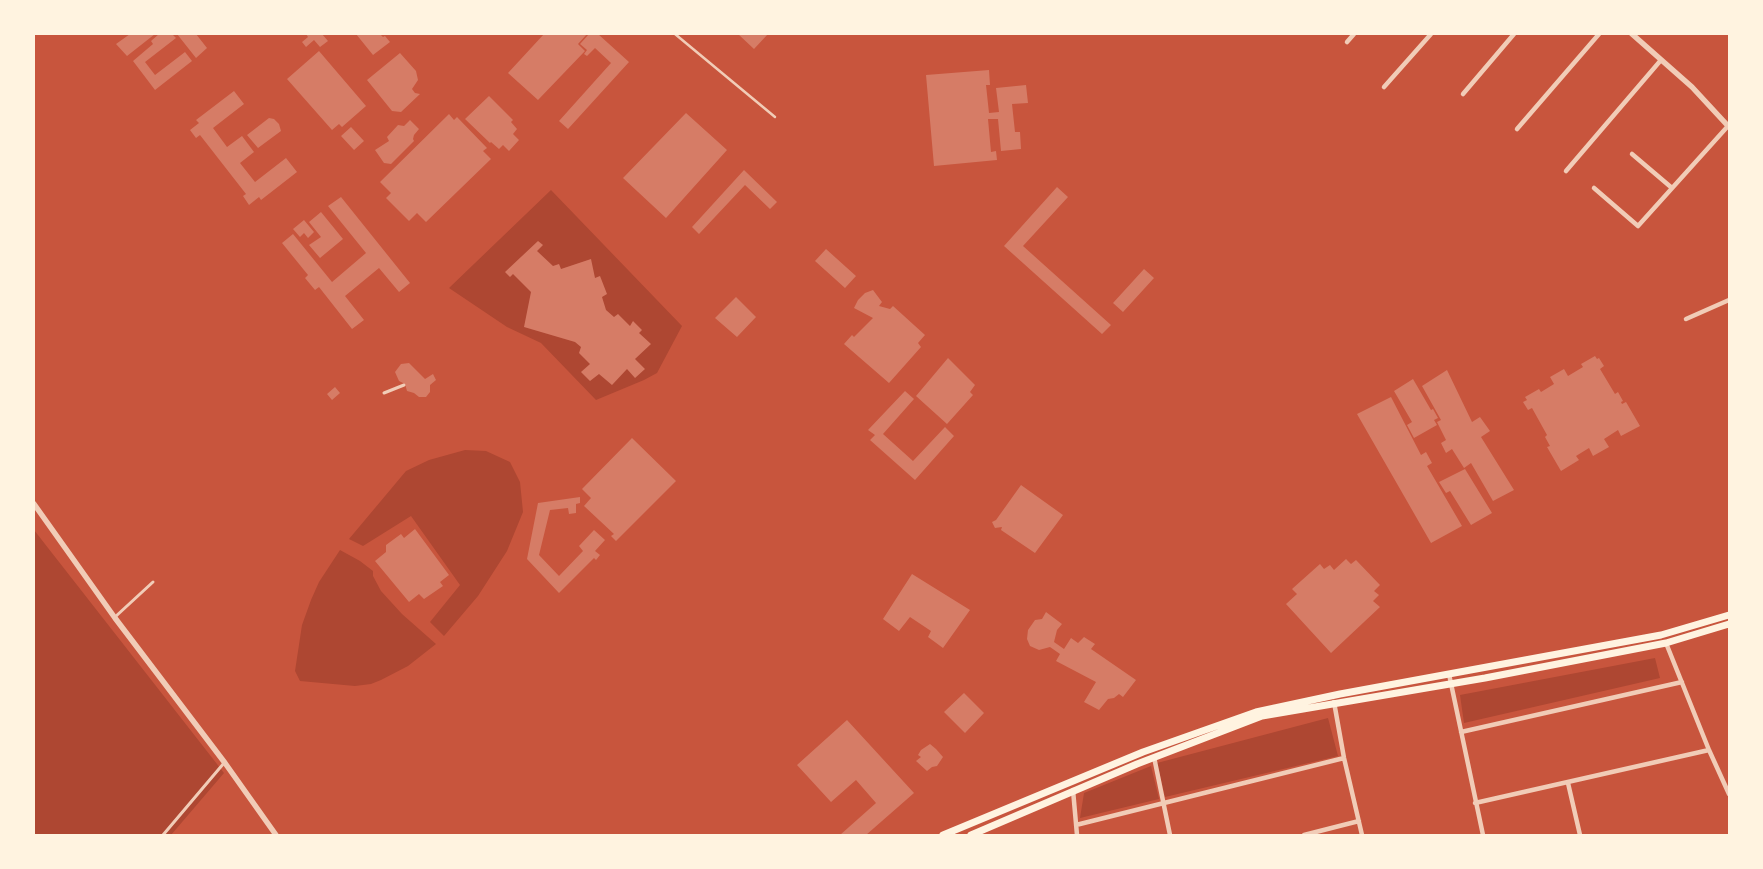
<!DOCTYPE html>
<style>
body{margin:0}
#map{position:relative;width:1763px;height:869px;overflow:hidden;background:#c8553d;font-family:Helvetica,sans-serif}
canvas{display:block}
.frame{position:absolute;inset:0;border:35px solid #fff3e0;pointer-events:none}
</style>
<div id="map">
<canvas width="1763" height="869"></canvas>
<div class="frame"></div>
</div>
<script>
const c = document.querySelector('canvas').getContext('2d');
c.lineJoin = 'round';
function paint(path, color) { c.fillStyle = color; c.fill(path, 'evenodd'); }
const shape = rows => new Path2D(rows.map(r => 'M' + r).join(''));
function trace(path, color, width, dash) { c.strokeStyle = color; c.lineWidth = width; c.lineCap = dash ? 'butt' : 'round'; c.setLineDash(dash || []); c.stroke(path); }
paint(shape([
 [551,190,682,326,657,373,644,380,596,400,541,343,507,327,449,288],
 [465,450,486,451,510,462,520,482,523,512,507,551,478,596,444,636,430,622,460,585,411,516,363,546,349,539,406,471,429,460],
 [34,530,224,773,171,835,34,835],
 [340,550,360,561,373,571,373,576,381,591,402,614,436,644,408,666,381,680,371,684,355,686,300,681,295,671,302,625,311,600,319,582],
 [1655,658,1660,678,1464,723,1460,695],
 [1328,718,1338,756,1165,797,1157,763],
 [1151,766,1159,799,1080,818,1084,793]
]), '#ae4732');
paint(shape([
 [130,34,155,34,127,56,116,44],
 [159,34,172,34,176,38,145,62,155,75,185,52,192,61,155,90,133,61,153,44,151,41],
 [177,34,196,34,207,48,196,58],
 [306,34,322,34,328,41,320,47,314,40,306,47,302,42,308,37],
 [356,34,380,34,383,37,385,36,390,42,373,55],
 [544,34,587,34,578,44,585,51,538,100,508,73],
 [589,34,598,34,629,62,568,129,559,121,611,63,595,48,587,56,584,54,587,50,580,44],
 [738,34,768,34,754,49],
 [319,51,366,106,342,127,339,124,332,130,287,79],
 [400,53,416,71,418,80,412,89,415,93,420,94,401,112,392,111,367,80],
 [989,70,990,85,986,85,989,113,999,112,996,88,1026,85,1028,103,1012,104,1015,132,1020,132,1021,149,1001,151,998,119,988,119,991,152,996,151,997,160,934,166,926,75],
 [234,91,244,104,213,128,227,147,242,136,254,152,240,163,255,182,286,158,297,172,261,200,259,197,249,205,243,196,246,194,200,135,196,138,190,130,199,123,196,120],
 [489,96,513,120,511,122,517,129,513,134,519,140,509,151,503,145,499,149,491,142,490,143,465,119],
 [686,113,727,150,666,218,623,178],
 [449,114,454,120,457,117,487,148,483,151,491,159,426,222,417,213,409,221,386,198,391,193,380,182],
 [269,118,274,119,279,124,281,131,258,148,247,135],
 [410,120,419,129,414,135,413,139,414,141,391,164,384,163,375,150,389,141,387,137,398,125,404,126],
 [351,127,364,141,354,150,341,136],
 [744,170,777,202,770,209,745,185,699,234,692,227],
 [1057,187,1068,197,1023,246,1111,325,1102,334,1004,246],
 [341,197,410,283,399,292,379,268,345,296,364,320,352,329,319,287,315,290,305,278,308,275,282,243,293,234,332,282,366,253,328,206],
 [321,212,343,239,320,258,309,245,321,237,309,222],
 [304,220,314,232,308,238,304,233,300,237,293,229],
 [538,241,543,245,537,251,553,266,559,264,561,269,591,259,595,278,600,276,607,294,602,297,606,310,614,317,618,314,630,326,633,321,642,330,639,333,651,344,635,359,645,369,635,378,627,369,612,385,599,374,590,381,581,372,590,364,579,353,581,347,575,342,524,327,531,292,513,274,510,277,505,272],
 [826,249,856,276,845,288,815,261],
 [1144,269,1154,278,1123,312,1113,303],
 [873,290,882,302,879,306,890,309,893,306,925,335,918,343,921,347,889,383,844,344,852,335,854,337,873,318,854,308,858,300,865,293],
 [736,297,756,317,737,337,715,318],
 [1595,356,1597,359,1599,358,1604,366,1600,369,1615,394,1618,392,1623,401,1621,402,1622,404,1626,402,1640,426,1621,436,1618,430,1604,439,1609,447,1593,456,1589,448,1576,456,1579,460,1561,471,1547,447,1550,446,1545,437,1547,435,1532,408,1528,410,1523,402,1527,400,1525,397,1539,389,1541,392,1554,384,1550,377,1564,369,1568,376,1583,367,1581,364],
 [948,358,975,385,970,392,973,395,947,424,916,396],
 [409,363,425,379,433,374,436,380,430,385,430,392,426,397,419,397,414,393,407,391,405,384,399,381,395,372,401,364],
 [1447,370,1472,422,1480,417,1490,431,1481,437,1514,490,1493,501,1471,463,1464,468,1452,449,1446,453,1441,443,1446,440,1437,422,1441,420,1422,386],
 [1413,379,1431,410,1433,409,1438,418,1434,420,1437,425,1414,438,1407,425,1412,422,1394,391],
 [335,387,340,393,332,400,327,394],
 [905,391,914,399,883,434,913,461,945,427,954,436,915,480,870,440,875,435,868,430],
 [1391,397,1421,455,1426,452,1432,463,1427,466,1462,526,1431,543,1357,414],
 [632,438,676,481,616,541,611,536,614,534,584,506,591,498,582,489],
 [1465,469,1492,513,1471,525,1450,491,1446,493,1439,482],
 [1021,485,1063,515,1035,553,1001,530,1002,527,995,528,992,522,996,520],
 [580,497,580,503,576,504,576,513,569,514,568,508,550,510,539,555,559,576,583,551,579,546,594,530,605,540,595,551,600,555,596,560,594,558,559,593,527,559,538,503],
 [415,529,449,575,440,582,443,586,424,599,419,594,409,602,375,561,386,552,386,545,401,534,404,538],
 [1346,559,1351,564,1356,560,1380,585,1374,591,1379,595,1373,601,1380,607,1331,653,1286,604,1297,594,1292,589,1320,564,1324,569,1330,565,1334,570],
 [912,574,970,610,943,648,928,637,931,631,910,617,899,631,883,619],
 [1046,612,1062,624,1057,630,1054,642,1064,649,1071,638,1078,643,1084,637,1095,644,1091,649,1136,680,1123,697,1119,694,1114,698,1108,699,1099,710,1084,702,1096,682,1056,661,1060,654,1050,647,1039,650,1030,646,1027,639,1028,630,1035,620,1042,619],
 [964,693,984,713,965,733,944,712],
 [847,720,914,793,866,835,840,835,876,803,856,780,831,802,797,765],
 [930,744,936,749,943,757,937,766,932,767,927,771,916,761,921,757,918,755,921,750]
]), '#d67c66');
trace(shape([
 [675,34,775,117]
]), '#f1ccb7', 2.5);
trace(shape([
 [384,393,404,385],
 [115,617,153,582],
 [163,835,224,763]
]), '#f1ccb7', 3);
trace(shape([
 [1347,42,1354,34],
 [1384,87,1431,34],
 [1463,94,1514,34],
 [1517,129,1599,34],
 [1632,154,1672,188],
 [1566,171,1661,60],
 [1594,188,1638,226,1728,126],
 [1686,319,1729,300],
 [1666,643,1709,750,1729,794],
 [1449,674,1483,835],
 [1334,702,1344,758,1362,835],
 [1461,732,1682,682],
 [1154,757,1170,835],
 [1568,783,1580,835],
 [1073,790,1077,835],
 [1475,803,1709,750],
 [1076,825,1344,758],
 [1304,835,1359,821]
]), '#f1ccb7', 4.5);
trace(shape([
 [1632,34,1692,87,1729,127],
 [34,504,115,618,225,763,276,835]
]), '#f1ccb7', 5.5);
trace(shape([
 [943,835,1143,752,1256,712,1340,694,1661,635,1729,615],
 [971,835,1137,764,1262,716,1485,678,1666,643,1729,624]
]), '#fff3e0', 7);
</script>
